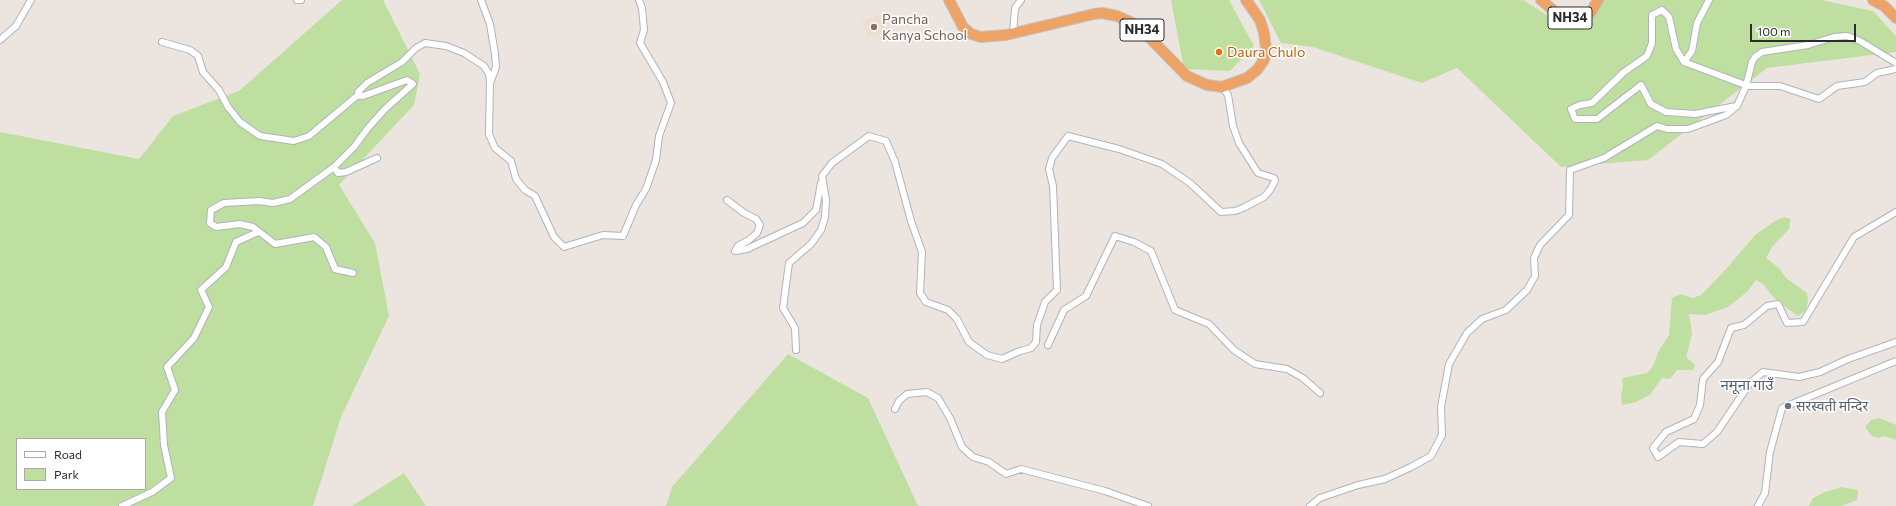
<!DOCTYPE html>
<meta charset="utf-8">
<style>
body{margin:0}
#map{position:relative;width:1896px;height:506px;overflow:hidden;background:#ece5df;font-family:Commissioner,sans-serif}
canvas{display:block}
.legend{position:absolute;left:16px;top:438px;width:130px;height:52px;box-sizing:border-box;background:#fff;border:1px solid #ababab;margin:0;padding:5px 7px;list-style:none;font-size:12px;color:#2c2c2c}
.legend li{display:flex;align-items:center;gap:8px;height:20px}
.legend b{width:20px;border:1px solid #ababab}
.scale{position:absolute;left:1750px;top:24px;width:106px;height:18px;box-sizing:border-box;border:2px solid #2c2c2c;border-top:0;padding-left:5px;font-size:12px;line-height:14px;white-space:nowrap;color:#2c2c2c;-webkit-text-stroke:3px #fff;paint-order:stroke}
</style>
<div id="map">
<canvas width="1896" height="506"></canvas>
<ul class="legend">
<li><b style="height:5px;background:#fff"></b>Road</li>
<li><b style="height:11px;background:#bfdfa0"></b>Park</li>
</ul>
<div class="scale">100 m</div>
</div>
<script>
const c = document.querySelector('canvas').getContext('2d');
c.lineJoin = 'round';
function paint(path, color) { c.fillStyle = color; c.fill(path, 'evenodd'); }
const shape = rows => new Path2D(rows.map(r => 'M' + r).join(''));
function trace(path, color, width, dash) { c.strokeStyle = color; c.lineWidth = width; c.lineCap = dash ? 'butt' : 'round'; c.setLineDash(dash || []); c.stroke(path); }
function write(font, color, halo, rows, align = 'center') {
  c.font = font + ' Commissioner,"Noto Sans Devanagari",sans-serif'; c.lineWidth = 3; c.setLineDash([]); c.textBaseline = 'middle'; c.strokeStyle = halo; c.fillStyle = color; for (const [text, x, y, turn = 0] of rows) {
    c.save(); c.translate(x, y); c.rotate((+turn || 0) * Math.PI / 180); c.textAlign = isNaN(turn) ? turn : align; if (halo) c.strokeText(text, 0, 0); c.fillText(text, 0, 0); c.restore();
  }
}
paint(shape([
 [881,15,885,32,868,38,862,20]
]), '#eddfd0');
paint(shape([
 [342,0,383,0,420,74,414,105,339,185,375,243,389,316,341,417,313,506,0,506,0,132,139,159,173,116,239,91],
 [17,439,145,439,145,489,17,489],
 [1171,0,1229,0,1254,46,1230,71,1184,69],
 [1259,0,1523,0,1569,29,1600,0,1821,0,1873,11,1896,36,1896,52,1767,68,1648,160,1561,167,1457,68,1422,83,1313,47,1281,43],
 [1784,217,1791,219,1789,229,1772,247,1766,258,1779,268,1786,278,1807,293,1808,302,1805,311,1798,316,1776,300,1763,284,1756,280,1747,292,1728,307,1705,315,1689,314,1692,334,1686,357,1695,365,1693,370,1677,370,1670,379,1662,378,1650,395,1636,402,1622,405,1621,398,1623,384,1622,378,1647,373,1653,366,1659,350,1669,335,1672,298,1680,294,1693,298,1701,295,1728,267,1755,235,1775,221],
 [788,354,868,398,918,506,666,506,672,487],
 [1880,418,1896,425,1896,440,1884,436,1878,438,1871,436,1865,427,1871,420],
 [404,473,426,506,352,506],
 [1842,487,1858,490,1857,500,1841,506,1809,506,1813,498,1825,492]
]), '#bfdfa0');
const minor = shape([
 [297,0,301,0],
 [481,0,490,24,495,54,496,67,491,81],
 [1013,34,1015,8,1021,0],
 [0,40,16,26,31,0],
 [162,42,190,50,198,56,203,72,219,90,228,107,240,122,260,136,294,141,309,136,358,95],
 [1684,62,1692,51,1697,23,1709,0],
 [1736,106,1695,114,1666,112,1651,104,1641,85,1597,119,1575,119,1571,109,1580,105,1592,103,1624,72,1647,56,1652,43,1652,15,1662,10,1669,17,1676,49,1684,62,1748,86,1780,86,1819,99,1837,86,1865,82,1877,73,1896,69],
 [377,158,346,172,338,173,334,167,354,147,368,128,385,109,413,84,407,80,363,96,358,95,358,92,367,83,402,62,416,48,425,43,446,46,464,53,484,66,489,74,490,83,489,134,495,148,511,161,516,179,525,190,535,196,554,237,564,247,603,235,623,236,636,205,646,189,656,160,659,136,671,103,663,82,640,43,644,30,642,8,639,0],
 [334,167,290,199,273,203,259,201,224,203,211,210,210,223,216,227,240,224,253,227,275,244,314,237,326,247,335,269,353,273],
 [727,200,744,213,756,219,760,225,757,233,749,240,738,246,735,251,747,249,803,223,816,210,821,183],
 [1896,212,1854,237,1803,322,1787,323,1778,304,1767,306,1744,325,1731,328,1718,362,1703,379,1700,405,1694,419,1666,432,1653,448,1658,457,1679,442,1703,444,1717,432,1750,383,1763,372,1799,377,1820,372,1848,359,1896,342],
 [1048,345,1064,310,1086,296,1115,236,1134,242,1151,251,1175,310,1209,324,1234,350,1255,364,1287,369,1303,378,1320,393],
 [796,350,795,328,783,308,789,263,811,244,821,230,825,217,826,200,822,176,832,163,869,136,886,141,895,162,911,221,922,252,920,293,926,302,948,310,957,319,969,342,987,355,1002,359,1020,351,1031,348,1036,342,1037,325,1045,302,1057,290,1053,186,1049,169,1052,158,1068,136,1119,149,1162,164,1190,183,1221,212,1235,211,1243,208,1264,197,1270,190,1275,181,1274,178,1258,173,1239,143,1233,126,1228,95,1222,87],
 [895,409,899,401,907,394,927,392,938,398,950,418,962,447,973,457,989,462,1006,474,1021,469,1105,491,1148,506],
 [122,506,152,492,171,478,164,445,162,412,175,390,167,367,194,338,209,307,201,290,226,267,236,242,258,232],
 [1310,506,1320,498,1358,485,1385,479,1411,467,1431,456,1442,435,1441,407,1449,364,1467,333,1482,319,1506,310,1527,290,1535,276,1534,258,1540,245,1569,215,1570,170,1604,158,1657,126,1667,129,1688,129,1726,115,1737,106,1746,86,1752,62,1755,57,1762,52,1808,45,1834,37,1847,36,1860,41,1896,63],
 [1758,506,1765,493,1770,452,1782,408,1896,361]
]);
const trunk = shape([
 [949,0,963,27,971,34,981,37,1006,35,1094,14,1102,13,1117,16,1137,25,1187,76,1207,85,1222,87,1247,78,1257,70,1264,60,1266,48,1264,33,1260,20,1246,0],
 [1541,0,1560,16,1572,18,1591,12,1598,0],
 [1873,0,1884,6,1896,18]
]);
trace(minor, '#afb3bb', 8);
trace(trunk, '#c4c4c4', 12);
trace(minor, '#fff', 6);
trace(trunk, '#eda266', 10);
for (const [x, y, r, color] of [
 [874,27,4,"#8d6e63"],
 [1219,52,4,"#e8710a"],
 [1788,406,4,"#6b7280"]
]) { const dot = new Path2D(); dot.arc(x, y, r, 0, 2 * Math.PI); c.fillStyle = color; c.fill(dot); trace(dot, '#fff', 1.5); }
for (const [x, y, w] of [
 [1570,18,44],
 [1142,30,44]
]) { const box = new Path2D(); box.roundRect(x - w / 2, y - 11, w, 22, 3); c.fillStyle = '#fff'; c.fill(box); trace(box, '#2c2c2c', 1); }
write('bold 13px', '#2c2c2c', null, [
 ["NH34",1570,18],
 ["NH34",1142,30]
]);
write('14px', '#785e54', '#fff', [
 ["Pancha",882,19],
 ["Kanya School",882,35]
], 'left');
write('14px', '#c56008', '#fff', [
 ["Daura Chulo",1227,52]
], 'left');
write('14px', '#5b616d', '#fff', [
 ["सरस्वती मन्दिर",1796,406]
], 'left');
write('15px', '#4f5d7a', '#fff', [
 ["नमूना गाउँ",1747,385]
]);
</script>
